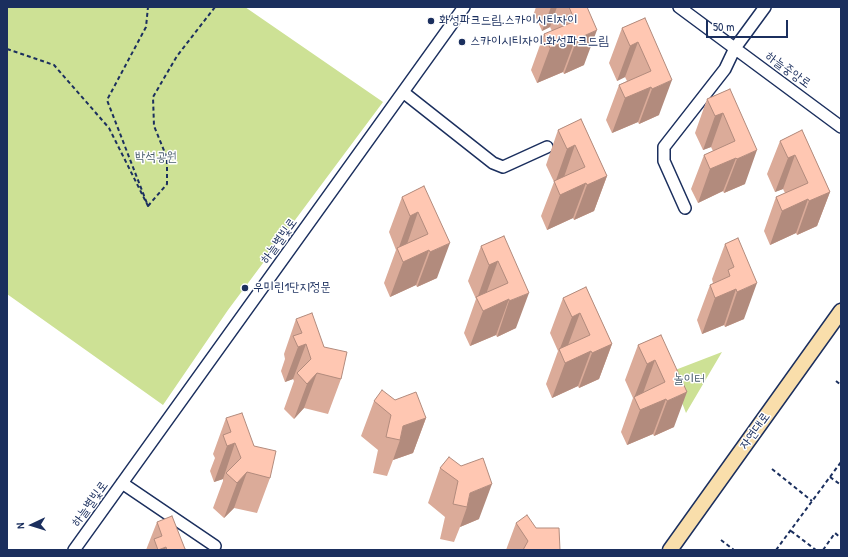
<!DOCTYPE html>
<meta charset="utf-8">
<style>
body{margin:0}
#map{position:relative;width:848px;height:557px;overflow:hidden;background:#fff;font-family:"Patrick Hand",sans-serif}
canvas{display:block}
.frame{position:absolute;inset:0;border:8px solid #1b2f5e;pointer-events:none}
.north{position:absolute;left:12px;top:505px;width:40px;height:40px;-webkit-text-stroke:3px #fff;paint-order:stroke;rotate:266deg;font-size:11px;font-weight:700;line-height:16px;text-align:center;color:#1b2f5e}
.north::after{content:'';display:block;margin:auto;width:14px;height:18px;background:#1b2f5e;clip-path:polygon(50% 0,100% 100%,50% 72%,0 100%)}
.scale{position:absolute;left:706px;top:20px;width:82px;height:18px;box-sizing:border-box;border:2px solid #1b2f5e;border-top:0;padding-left:5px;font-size:12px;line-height:14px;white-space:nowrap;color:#1b2f5e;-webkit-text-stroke:3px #fff;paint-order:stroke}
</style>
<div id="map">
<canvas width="848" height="557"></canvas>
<div class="frame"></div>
<div class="north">N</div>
<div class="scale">50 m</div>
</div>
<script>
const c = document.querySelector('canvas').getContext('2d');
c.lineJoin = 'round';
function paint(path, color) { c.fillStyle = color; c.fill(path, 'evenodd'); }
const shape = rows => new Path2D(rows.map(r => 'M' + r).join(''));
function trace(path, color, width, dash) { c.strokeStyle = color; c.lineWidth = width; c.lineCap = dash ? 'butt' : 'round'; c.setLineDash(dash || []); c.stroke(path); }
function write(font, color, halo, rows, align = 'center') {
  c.font = font + ' "Patrick Hand","Poor Story",sans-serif'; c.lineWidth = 3; c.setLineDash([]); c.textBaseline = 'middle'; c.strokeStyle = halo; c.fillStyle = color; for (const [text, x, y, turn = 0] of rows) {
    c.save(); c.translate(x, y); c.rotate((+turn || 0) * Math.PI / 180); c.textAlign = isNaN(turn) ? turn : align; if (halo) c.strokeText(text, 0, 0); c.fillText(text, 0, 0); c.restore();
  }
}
paint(shape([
 [7,7,245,7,383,102,228,310,163,405,7,294],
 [722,352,686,413,670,372]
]), '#cde195');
const minor = shape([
 [679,7,841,127],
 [403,92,493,163,503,167,547,147],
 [685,208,664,161,664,147,725,69,735,48,765,7],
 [122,483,215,546],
 [74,550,464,7]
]);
const major = shape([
 [670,550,841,311]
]);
trace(minor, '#1b2f5e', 14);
trace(major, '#1b2f5e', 17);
trace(shape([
 [7,49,54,65,109,128,148,206,107,100,146,27,148,7],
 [148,206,167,184,167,158,154,126,153,97,177,56,215,7],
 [836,381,841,385],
 [772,469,812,501],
 [830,477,841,485],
 [791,531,816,550],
 [721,540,734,550],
 [776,550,841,462],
 [823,550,835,533,841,538]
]), '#1b2f5e', 2, [4, 3]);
trace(minor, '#fff', 11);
trace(major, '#f9deab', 14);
paint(shape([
 [536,7,587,7,584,65,564,74,563,72,537,83,531,70,544,34,552,31,550,27,542,31,534,13],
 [645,18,659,115,639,124,638,122,612,133,606,120,619,85,627,81,625,77,617,81,609,63,622,28],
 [730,89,745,184,724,193,723,191,698,203,691,189,704,155,713,151,711,147,703,150,695,133,707,99],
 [581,119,607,176,594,211,574,220,573,218,547,230,541,216,554,182,546,165,558,130],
 [802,130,830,192,817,226,797,235,796,233,770,245,764,231,776,197,785,193,783,189,775,192,767,174,780,141],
 [424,186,437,278,417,287,416,285,390,297,384,283,396,250,389,232,402,197],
 [504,236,516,328,497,337,496,335,470,346,464,333,476,299,468,281,481,246],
 [738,238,744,319,725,327,724,325,702,334,697,320,710,285,713,283,712,279,725,244],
 [586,287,612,344,599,379,579,388,578,386,552,398,546,384,558,351,550,333,563,298],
 [296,319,324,347,341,379,328,414,304,408,294,419,284,409,294,381,293,379,285,382,281,371,285,359,284,354],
 [661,335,674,427,654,436,653,434,627,445,621,432,633,398,625,380,638,345],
 [374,401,426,418,413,453,393,460,387,476,373,473,378,450,361,436],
 [226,418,254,446,270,478,257,513,234,508,224,518,213,508,223,481,223,479,214,482,210,471,215,458,213,454],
 [449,457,479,519,460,527,454,542,440,539,445,517,428,503,440,468],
 [157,522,185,549,187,550,146,550],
 [516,523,536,528,560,550,506,550]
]), '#dbab99');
paint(shape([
 [551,7,557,7,550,27,542,31],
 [597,30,584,65,564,74,577,39],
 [576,37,563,72,537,83,550,48],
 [638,42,625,77,617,81,630,46],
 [672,80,659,115,639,124,652,89],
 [651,87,638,122,612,133,625,98],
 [723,113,711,147,703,150,715,116],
 [575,145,563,180,555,183,567,149],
 [757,150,745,184,724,193,737,159],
 [795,155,783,189,775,192,788,158],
 [736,158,723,191,698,203,710,169],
 [607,176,594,211,574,220,587,185],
 [586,183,573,218,547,230,560,195],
 [830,192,817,226,797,235,809,201],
 [808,199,796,233,770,245,782,211],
 [418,212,406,247,398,250,410,216],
 [450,243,437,278,417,287,430,252],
 [429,250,416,285,390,297,403,262],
 [498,261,485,297,477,299,489,265],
 [757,283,744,319,725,327,737,292],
 [736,289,724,325,702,334,715,298],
 [529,293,516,328,497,337,509,301],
 [509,299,496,335,470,346,483,311],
 [580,313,567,348,559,351,572,317],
 [306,344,293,379,285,382,298,347],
 [612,344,599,379,579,388,592,353],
 [591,351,578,386,552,398,565,363],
 [655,360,642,396,634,398,647,364],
 [317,373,304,408,294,419,307,384],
 [687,392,674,427,654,436,667,401],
 [666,399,653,434,627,445,640,410],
 [426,418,413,453,393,460,400,440,403,426],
 [235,443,223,479,214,482,227,446],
 [247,472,234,508,224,518,237,483],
 [492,484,479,519,460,527,467,507,470,493],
 [166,547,165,550,158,550]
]), '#b28b7d');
const building = shape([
 [569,7,587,7,597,30,577,39,576,37,550,48,544,34,575,21,569,7],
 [645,18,672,80,652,89,651,87,625,98,619,85,651,71,638,42,630,46,622,28,645,18],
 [730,89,757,150,737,159,736,158,710,169,704,155,735,141,723,113,715,116,707,99,730,89],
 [581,119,607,176,587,185,586,183,560,195,554,181,585,167,575,145,567,149,558,130,581,119],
 [802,130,830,192,809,201,808,199,782,211,776,197,808,183,795,155,788,158,780,141,802,130],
 [424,186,450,243,430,252,429,250,403,262,397,248,428,234,418,212,410,216,402,197,424,186],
 [504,236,529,293,509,301,509,299,483,311,476,297,508,283,498,261,489,265,481,246,504,236],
 [738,238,757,283,737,292,736,289,715,298,710,285,730,276,728,270,734,267,725,244,738,238],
 [586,287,612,344,592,353,591,351,565,363,559,349,590,335,580,313,572,317,563,298,586,287],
 [312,313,324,347,347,352,341,379,317,373,307,384,297,373,311,359,306,344,298,347,293,336,302,333,296,319,312,313],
 [661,335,687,392,667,401,666,399,640,410,634,397,665,382,655,360,647,364,638,345,661,335],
 [382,390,395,400,416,392,426,418,403,426,400,440,386,437,391,415,374,401,382,390],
 [242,413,254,446,276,451,270,478,247,472,237,483,226,473,241,458,235,443,227,446,223,435,231,432,226,418,242,413],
 [449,457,461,466,483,458,492,484,470,493,467,507,453,504,458,481,440,468,449,457],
 [527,515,536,528,559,528,560,550,523,550,528,541,516,523,527,515],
 [172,516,185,549,187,550,167,550,166,547,158,550,154,539,162,536,157,522,172,516]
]);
paint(building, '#ffc7b2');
trace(building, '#b28b7d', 1);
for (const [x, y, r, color] of [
 [431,21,4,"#1b2f5e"],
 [462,42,4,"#1b2f5e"],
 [245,288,4,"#1b2f5e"]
]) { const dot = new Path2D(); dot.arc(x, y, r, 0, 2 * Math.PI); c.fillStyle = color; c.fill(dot); trace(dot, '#fff', 1.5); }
write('13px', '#1b2f5e', '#fff', [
 ["화성파크드림.스카이시티자이",439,21],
 ["스카이시티자이.화성파크드림",470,42],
 ["우미린1단지정문",253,288]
], 'left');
write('13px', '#1b2f5e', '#fff', [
 ["하늘중앙로",788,70,36],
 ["하늘별빛로",279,241,-54],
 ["자연대로",755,431,-54],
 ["하늘별빛로",90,504,-54]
]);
write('13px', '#485c6c', '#fff', [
 ["박석공원",156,158],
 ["놀이터",689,380]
]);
</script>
